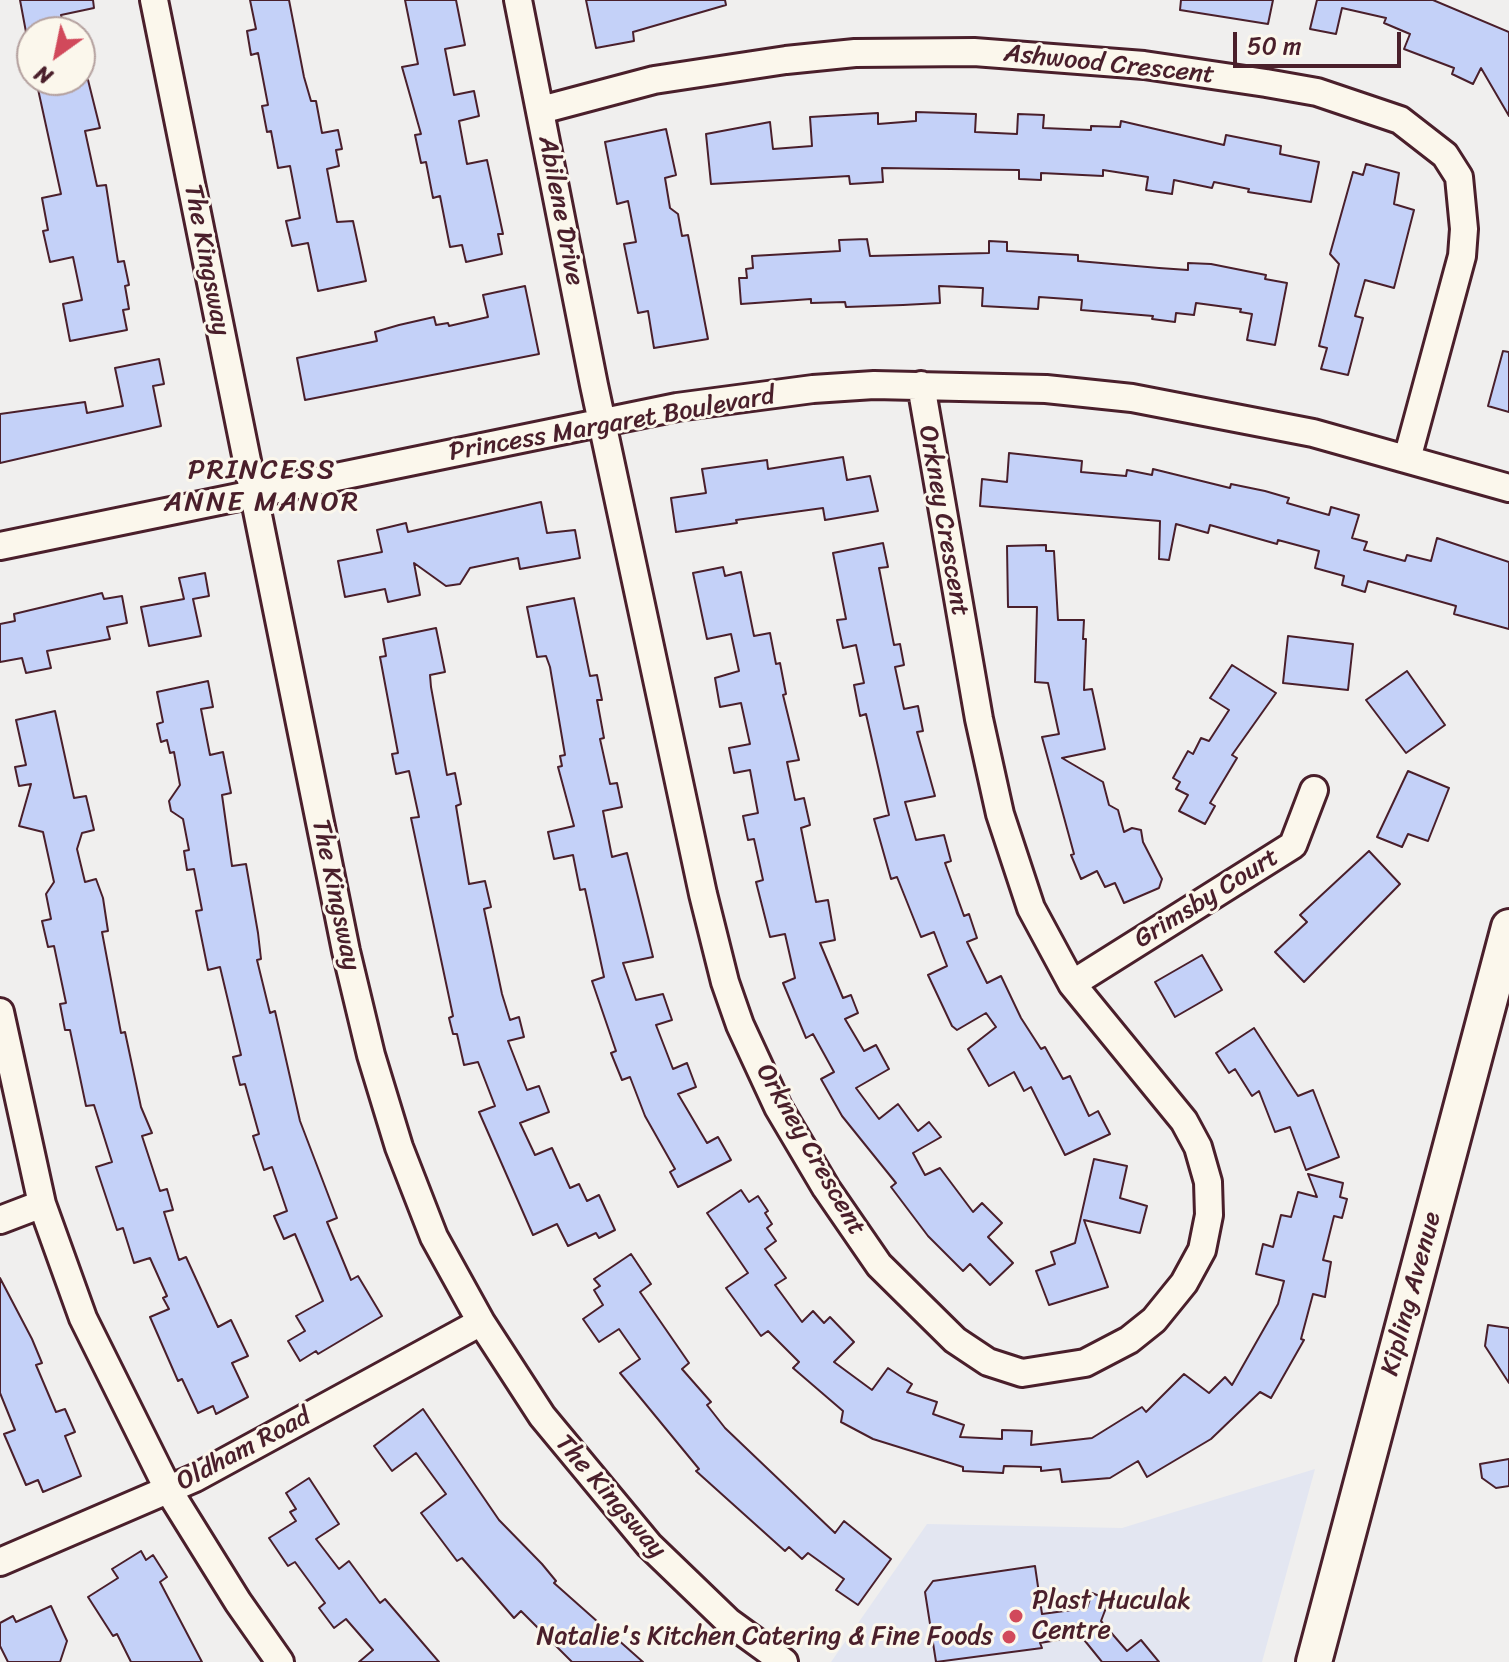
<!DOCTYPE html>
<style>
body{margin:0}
#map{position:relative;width:1509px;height:1662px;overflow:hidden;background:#f0efee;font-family:Sriracha,sans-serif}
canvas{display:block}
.north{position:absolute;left:16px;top:16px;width:80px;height:80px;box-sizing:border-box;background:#fbf7ec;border:2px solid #b4a19f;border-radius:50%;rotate:213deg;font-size:22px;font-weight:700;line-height:32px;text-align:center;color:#4a1f2b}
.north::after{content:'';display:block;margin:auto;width:28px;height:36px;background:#d1495b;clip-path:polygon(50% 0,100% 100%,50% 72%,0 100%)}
.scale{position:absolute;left:1233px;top:32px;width:168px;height:36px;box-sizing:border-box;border:4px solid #4a1f2b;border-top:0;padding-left:10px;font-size:24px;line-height:28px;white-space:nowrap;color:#4a1f2b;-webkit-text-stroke:6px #fbf7ec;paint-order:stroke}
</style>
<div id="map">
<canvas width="1509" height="1662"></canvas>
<div class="north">N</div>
<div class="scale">50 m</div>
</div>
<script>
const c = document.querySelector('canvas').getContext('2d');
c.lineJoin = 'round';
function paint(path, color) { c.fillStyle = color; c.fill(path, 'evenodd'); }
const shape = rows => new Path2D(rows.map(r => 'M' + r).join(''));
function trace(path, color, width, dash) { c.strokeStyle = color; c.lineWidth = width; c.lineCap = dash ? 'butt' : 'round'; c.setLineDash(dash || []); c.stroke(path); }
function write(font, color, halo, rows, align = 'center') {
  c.font = font + ' Sriracha,sans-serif'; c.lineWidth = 6; c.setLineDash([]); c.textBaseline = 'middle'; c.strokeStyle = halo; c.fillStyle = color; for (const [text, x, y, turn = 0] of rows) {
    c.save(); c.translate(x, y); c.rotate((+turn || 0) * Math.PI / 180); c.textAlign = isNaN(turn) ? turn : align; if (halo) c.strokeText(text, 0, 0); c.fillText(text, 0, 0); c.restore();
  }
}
paint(shape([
 [1315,1469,1262,1662,831,1662,927,1524,1122,1528]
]), '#e3e6f1');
const building = shape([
 [20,0,93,0,94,8,61,15,65,32,26,32,20,0],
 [250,0,289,0,304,77,311,101,316,101,322,133,338,130,342,149,336,150,339,166,327,169,337,222,353,221,366,281,318,291,308,243,292,246,286,221,300,218,290,166,278,168,271,131,267,132,262,106,268,105,258,53,251,55,247,31,256,29,250,0],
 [405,0,456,0,465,45,445,49,454,95,474,91,479,116,459,121,467,164,487,160,503,234,498,234,502,254,466,262,462,245,450,247,440,196,433,198,426,162,421,163,415,135,421,134,402,67,418,64,405,0],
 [586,0,725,0,726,5,633,32,634,41,596,48,586,0],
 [1181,0,1273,0,1268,24,1180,10,1181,0],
 [1317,0,1433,0,1509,32,1509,116,1481,68,1473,84,1452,74,1454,68,1404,49,1410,34,1384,23,1386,18,1342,8,1336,34,1310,29,1317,0],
 [36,80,88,80,100,128,85,131,97,186,106,185,118,262,124,261,129,285,125,286,129,309,123,310,127,330,70,341,63,304,82,300,73,257,50,262,43,231,48,230,42,198,61,194,36,80],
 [916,112,976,114,975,132,1017,134,1018,114,1044,115,1043,128,1091,130,1091,126,1120,127,1121,121,1224,145,1226,135,1281,146,1280,154,1319,162,1311,202,1248,192,1249,189,1214,182,1212,188,1174,180,1172,194,1146,190,1148,177,1103,170,1103,176,1041,173,1041,180,1019,179,1019,170,882,168,883,182,850,184,849,176,711,184,706,134,770,122,773,149,812,146,810,117,878,113,878,124,916,121,916,112],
 [666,129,676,175,665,178,670,208,678,214,682,236,688,235,708,339,654,348,648,311,638,313,624,244,636,242,628,201,617,204,605,142,666,129],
 [1366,164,1399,173,1394,204,1414,210,1394,288,1365,280,1355,316,1363,318,1348,375,1321,369,1327,348,1319,346,1339,264,1330,254,1353,172,1363,175,1366,164],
 [867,239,870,256,989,253,989,241,1007,242,1007,251,1078,255,1078,261,1159,268,1188,270,1188,263,1211,264,1266,275,1265,279,1287,283,1275,345,1247,340,1252,314,1240,312,1241,309,1196,303,1194,315,1176,313,1175,322,1152,319,1153,316,1081,310,1082,300,1039,297,1038,309,982,306,983,288,939,286,940,303,903,305,846,307,845,302,811,303,811,299,741,304,739,278,747,278,746,269,753,268,752,256,840,251,839,240,867,239],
 [525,286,539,354,305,400,297,358,377,341,375,332,399,325,434,317,436,325,448,323,449,326,488,317,483,295,525,286],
 [1503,351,1509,352,1509,412,1488,406,1503,351],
 [159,359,164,384,153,386,161,426,0,463,0,414,85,402,87,413,123,406,115,368,159,359],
 [1009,453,1082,461,1081,472,1126,476,1127,470,1152,475,1153,469,1230,488,1231,484,1265,491,1289,498,1287,503,1329,515,1331,507,1359,515,1352,538,1367,542,1364,550,1405,561,1407,555,1431,561,1437,538,1509,562,1509,629,1454,614,1456,606,1368,581,1365,592,1342,585,1344,576,1315,568,1319,551,1278,540,1277,544,1210,525,1208,533,1176,524,1169,560,1159,559,1160,521,980,506,982,479,1007,482,1009,453],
 [843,457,847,480,870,476,878,511,825,520,823,508,736,520,737,523,676,532,671,498,706,493,702,469,767,460,768,469,843,457],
 [541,502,547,533,575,530,580,558,520,569,518,558,470,568,460,584,446,586,414,563,420,595,388,602,385,589,345,597,338,561,382,552,377,530,406,523,408,532,541,502],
 [883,543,888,567,879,568,894,645,900,644,904,665,895,667,904,709,918,706,923,731,917,732,935,796,905,802,916,840,944,835,951,861,945,863,964,916,969,914,977,938,967,942,987,983,1001,976,1021,1018,1041,1049,1045,1047,1063,1079,1070,1076,1089,1116,1098,1111,1110,1134,1065,1155,1031,1087,1024,1091,1014,1072,989,1086,968,1049,996,1027,986,1013,957,1030,952,1026,928,975,947,966,934,932,921,937,897,877,891,879,874,819,889,815,866,714,860,716,854,685,864,683,856,645,843,648,837,620,846,619,833,553,883,543],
 [1046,545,1046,551,1054,551,1058,620,1084,620,1083,639,1086,639,1084,690,1092,689,1105,749,1062,758,1103,782,1109,805,1118,810,1124,832,1132,828,1141,830,1143,842,1162,879,1159,888,1124,903,1115,883,1105,887,1097,871,1081,879,1071,855,1074,854,1042,737,1059,734,1048,683,1035,682,1037,607,1008,607,1007,546,1046,545],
 [723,567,725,576,741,572,754,636,770,633,776,664,780,663,786,694,783,695,799,760,787,762,795,800,804,798,810,825,801,828,816,902,828,900,835,940,820,943,843,998,851,995,858,1013,845,1019,864,1051,876,1045,889,1069,856,1088,879,1119,898,1104,918,1131,929,1122,941,1137,913,1153,925,1175,940,1168,973,1212,982,1203,1002,1223,988,1237,1013,1263,990,1285,970,1264,963,1271,928,1236,891,1187,896,1183,842,1116,821,1079,834,1072,813,1034,806,1038,783,983,795,978,785,934,770,937,756,882,763,880,754,839,748,840,743,816,758,813,750,770,734,773,729,748,750,744,741,703,720,707,715,678,739,671,731,634,707,639,693,573,723,567],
 [205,573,209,596,193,599,201,636,149,646,141,607,184,599,179,578,205,573],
 [102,593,104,599,122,596,127,623,107,627,110,639,47,651,51,668,26,673,22,658,0,662,0,624,15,621,14,614,102,593],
 [574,598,590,676,597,675,602,700,597,700,604,738,600,739,610,784,617,783,622,807,603,811,612,857,627,853,653,957,623,963,636,1000,663,994,672,1020,656,1025,673,1069,687,1063,696,1087,678,1094,707,1143,718,1137,731,1160,678,1187,670,1172,675,1169,645,1116,630,1077,622,1080,611,1053,616,1051,592,981,604,977,585,889,580,890,573,855,554,859,548,832,574,826,558,767,562,766,560,756,565,755,550,667,546,656,537,657,527,607,574,598],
 [436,628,445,672,430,675,431,687,447,775,455,773,461,804,456,806,469,884,485,881,491,907,484,909,502,994,510,1020,519,1017,524,1037,508,1041,527,1090,539,1086,549,1112,520,1123,535,1155,552,1148,570,1188,579,1184,587,1201,599,1195,615,1230,599,1238,596,1233,568,1246,557,1224,533,1235,479,1112,495,1106,478,1062,464,1065,457,1034,453,1034,449,1018,453,1016,411,818,419,817,409,771,396,774,392,754,398,753,380,657,386,656,383,639,436,628],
 [1288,636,1353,644,1348,690,1283,683,1288,636],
 [1232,665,1276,693,1232,755,1237,758,1210,803,1215,806,1205,824,1179,811,1188,795,1176,789,1180,782,1173,778,1188,751,1193,754,1201,738,1209,741,1229,710,1210,698,1232,665],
 [1407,671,1445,725,1406,753,1366,700,1407,671],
 [208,681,213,707,201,709,210,755,223,752,231,793,222,795,232,866,246,864,258,933,261,959,257,960,270,1013,275,1011,300,1121,337,1218,327,1222,351,1280,358,1276,382,1316,318,1354,316,1351,300,1361,288,1341,305,1331,296,1316,323,1301,295,1234,284,1239,274,1216,287,1211,272,1167,264,1170,253,1136,259,1134,245,1084,240,1085,233,1057,241,1055,220,967,208,970,196,911,202,910,194,869,187,870,184,851,189,850,183,819,171,811,169,801,180,785,174,752,170,753,167,740,161,742,157,724,163,722,157,692,208,681],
 [55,711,74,798,86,796,94,830,82,833,77,849,85,882,96,879,103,898,108,931,102,932,121,1033,125,1032,141,1107,152,1133,142,1136,160,1191,167,1189,173,1210,164,1212,179,1260,186,1257,218,1327,231,1320,248,1356,232,1363,248,1397,216,1414,213,1406,198,1413,182,1379,178,1381,150,1317,169,1309,163,1298,167,1296,150,1258,134,1263,123,1228,117,1230,96,1167,112,1162,94,1105,86,1106,70,1030,65,1030,60,1004,66,1003,54,946,48,947,42,921,51,919,46,894,54,882,43,832,19,826,31,784,19,786,15,767,26,765,16,720,55,711],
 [1408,771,1449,788,1428,841,1408,834,1402,847,1377,837,1408,771],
 [1369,851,1400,884,1304,982,1275,952,1307,922,1300,915,1369,851],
 [1202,955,1222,990,1175,1017,1155,982,1202,955],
 [1254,1028,1298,1096,1313,1090,1339,1157,1306,1170,1290,1127,1275,1132,1259,1091,1252,1096,1235,1069,1229,1073,1216,1053,1254,1028],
 [1094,1159,1127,1166,1120,1198,1147,1206,1140,1233,1084,1220,1108,1287,1049,1305,1036,1271,1055,1264,1051,1252,1075,1243,1094,1159],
 [1308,1174,1343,1183,1340,1197,1347,1199,1342,1218,1334,1216,1323,1260,1331,1262,1325,1297,1313,1294,1301,1339,1304,1340,1271,1398,1260,1392,1211,1439,1147,1477,1138,1461,1110,1478,1062,1482,1060,1469,1041,1471,1041,1467,1004,1466,1003,1473,963,1471,963,1467,873,1439,841,1422,843,1411,793,1368,799,1362,768,1331,761,1336,726,1288,748,1273,707,1213,741,1190,749,1202,758,1196,768,1211,765,1213,772,1224,767,1228,776,1241,765,1249,786,1278,775,1285,802,1322,813,1311,824,1323,830,1317,854,1342,834,1362,872,1390,888,1368,912,1384,907,1392,937,1402,933,1414,964,1425,960,1437,1002,1439,1002,1430,1032,1431,1031,1445,1092,1438,1142,1407,1146,1412,1184,1374,1209,1393,1225,1377,1232,1385,1278,1304,1284,1281,1256,1274,1263,1244,1273,1247,1281,1215,1291,1217,1298,1192,1317,1197,1308,1174],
 [631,1254,651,1284,640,1292,689,1363,682,1369,711,1402,707,1405,725,1428,835,1533,844,1521,891,1559,858,1605,836,1590,844,1579,808,1553,802,1559,789,1547,785,1551,696,1471,699,1469,620,1373,640,1359,619,1329,599,1342,583,1319,603,1305,594,1290,600,1286,594,1279,631,1254],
 [0,1278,32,1339,42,1363,36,1365,56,1412,65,1409,75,1432,65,1436,81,1476,43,1492,38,1480,26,1485,4,1434,15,1430,0,1393,0,1278],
 [1488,1325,1509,1328,1509,1383,1485,1346,1488,1325],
 [423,1409,499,1520,542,1564,556,1581,554,1583,643,1662,572,1662,521,1611,514,1618,462,1558,457,1561,421,1513,446,1494,416,1453,392,1471,374,1446,423,1409],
 [1509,1459,1509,1486,1496,1488,1482,1478,1480,1464,1509,1459],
 [309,1478,339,1524,316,1539,339,1569,349,1561,380,1603,385,1599,439,1662,359,1662,373,1650,346,1619,334,1628,319,1608,325,1603,295,1562,288,1566,269,1538,296,1521,290,1512,296,1509,286,1493,309,1478],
 [141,1551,146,1560,153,1555,167,1577,160,1582,202,1662,131,1662,117,1634,113,1636,88,1597,118,1578,112,1569,141,1551],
 [1035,1566,1042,1614,1087,1608,1092,1593,1109,1600,1101,1621,1127,1651,1141,1640,1159,1662,1102,1662,1081,1636,1040,1643,1042,1648,936,1662,925,1592,933,1581,1035,1566],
 [51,1606,67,1641,60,1662,8,1662,0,1646,0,1623,13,1616,16,1622,51,1606]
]);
paint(building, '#c4d1f8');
trace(building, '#4a1f2b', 2);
const minor = shape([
 [154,0,346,951,371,1055,399,1147,434,1237,481,1322,542,1416,649,1545,729,1622,784,1662],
 [518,0,594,385,703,894,725,982,740,1025,778,1107,826,1188,879,1265,955,1340,988,1362,1022,1373,1085,1363,1129,1340,1154,1320,1184,1283,1202,1250,1209,1215,1208,1182,1198,1147,1184,1121,1072,984,1031,908,1000,814,979,719,921,385],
 [541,110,654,80,786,60,855,53,974,52,1144,65,1266,83,1317,92,1400,120,1445,155,1459,177,1464,229,1462,256,1407,459],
 [0,546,677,407,813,389,874,385,1046,389,1132,398,1313,433,1509,488],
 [1072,984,1293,845,1314,790],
 [0,1012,42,1204,83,1318,169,1491,238,1602,280,1662],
 [0,1220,42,1204],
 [0,1562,195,1478,481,1322]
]);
const major = shape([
 [1314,1662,1509,927]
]);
trace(minor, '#4a1f2b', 32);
trace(major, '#4a1f2b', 40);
trace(minor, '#fbf7ec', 26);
trace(major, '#fbf7ec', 34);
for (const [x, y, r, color] of [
 [1016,1616,8,"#d1495b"],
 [1009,1637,8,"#d1495b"]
]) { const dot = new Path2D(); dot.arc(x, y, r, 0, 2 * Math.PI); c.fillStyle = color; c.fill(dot); trace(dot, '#fbf7ec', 3); }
write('26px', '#4a1f2b', '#fbf7ec', [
 ["Ashwood Crescent",1109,65,6],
 ["Abilene Drive",560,211,79],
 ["The Kingsway",206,260,79],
 ["Princess Margaret Boulevard",612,425,-10],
 ["Orkney Crescent",943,521,80],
 ["The Kingsway",335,895,78],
 ["Grimsby Court",1207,899,-32],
 ["Orkney Crescent",810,1150,60],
 ["Kipling Avenue",1412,1294,-75],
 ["Oldham Road",244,1450,-28],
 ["The Kingsway",610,1497,49]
]);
write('26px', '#4a1f2b', '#fbf7ec', [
 ["Plast Huculak",1032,1601],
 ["Centre",1032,1631],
 ["Natalie's Kitchen Catering & Fine Foods",993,1637,"right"]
], 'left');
c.letterSpacing = '2px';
write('28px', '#4a1f2b', '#fbf7ec', [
 ["PRINCESS",262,471],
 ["ANNE MANOR",262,503]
]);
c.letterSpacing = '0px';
</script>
